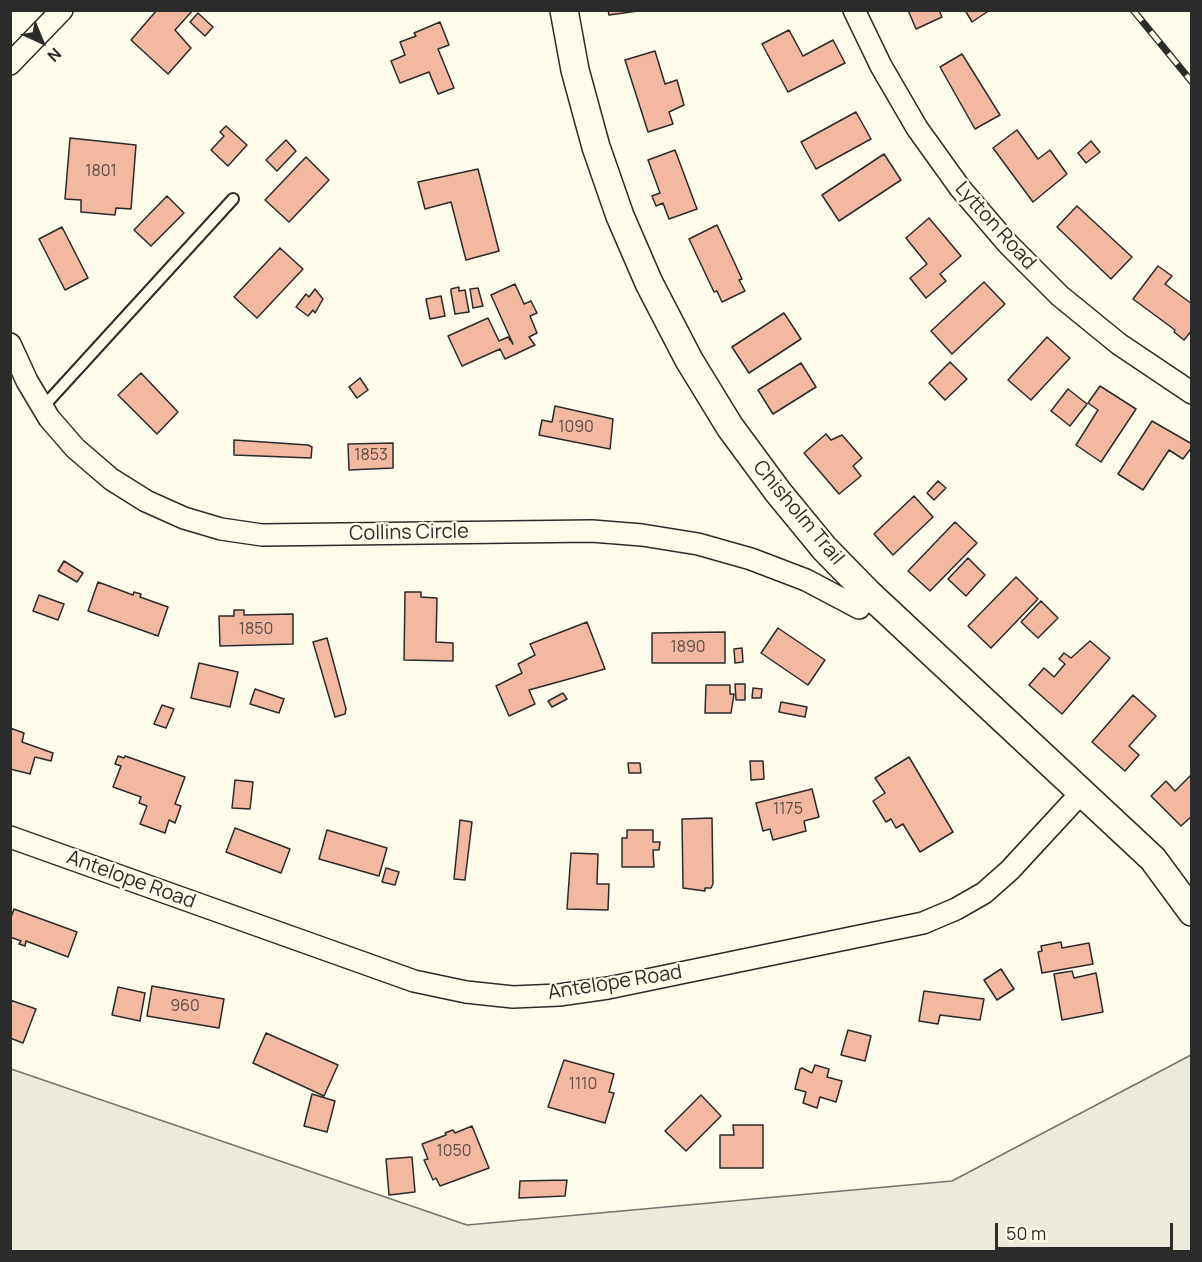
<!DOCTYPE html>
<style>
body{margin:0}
#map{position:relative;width:1202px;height:1262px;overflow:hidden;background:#fdfbea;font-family:Manrope,sans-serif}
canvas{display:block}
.frame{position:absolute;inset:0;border:12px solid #2b2b2b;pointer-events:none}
.north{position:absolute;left:12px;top:12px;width:60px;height:60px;-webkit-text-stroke:4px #fdfbea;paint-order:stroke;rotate:136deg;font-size:16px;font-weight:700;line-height:24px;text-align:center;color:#2b2b2b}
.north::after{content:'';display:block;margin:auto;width:21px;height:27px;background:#2b2b2b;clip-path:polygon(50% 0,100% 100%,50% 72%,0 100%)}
.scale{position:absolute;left:995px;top:1223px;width:178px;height:27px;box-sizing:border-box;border:3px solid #2b2b2b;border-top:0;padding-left:8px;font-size:18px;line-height:21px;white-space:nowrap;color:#2b2b2b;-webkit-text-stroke:4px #fdfbea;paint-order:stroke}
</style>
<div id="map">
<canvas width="1202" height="1262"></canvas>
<div class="frame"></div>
<div class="north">N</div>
<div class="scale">50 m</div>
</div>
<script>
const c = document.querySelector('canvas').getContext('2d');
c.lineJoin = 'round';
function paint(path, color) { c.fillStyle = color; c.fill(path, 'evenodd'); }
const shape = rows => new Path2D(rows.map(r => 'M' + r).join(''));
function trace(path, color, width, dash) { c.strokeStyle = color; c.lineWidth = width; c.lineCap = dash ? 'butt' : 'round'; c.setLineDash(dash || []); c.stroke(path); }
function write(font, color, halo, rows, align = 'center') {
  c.font = font + ' Manrope,sans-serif'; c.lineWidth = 4.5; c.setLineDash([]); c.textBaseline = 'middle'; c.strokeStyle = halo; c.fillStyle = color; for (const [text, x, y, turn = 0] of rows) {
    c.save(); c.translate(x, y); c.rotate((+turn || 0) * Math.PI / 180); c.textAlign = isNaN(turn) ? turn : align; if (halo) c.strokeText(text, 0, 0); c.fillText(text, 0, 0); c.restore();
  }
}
const green = shape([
 [1191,1055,1191,1251,11,1251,11,1069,467,1225,952,1181,1191,1055]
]);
paint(green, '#ecebdb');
trace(green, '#74746e', 1.5);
const building = shape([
 [157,10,193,10,175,30,191,48,168,74,131,40,157,10],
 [608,10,638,10,638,11,609,15,608,10],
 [908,10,939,10,942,17,916,29,908,10],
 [965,10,990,10,972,22,965,10],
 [198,13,213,27,205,36,190,22,198,13],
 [440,22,449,45,438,49,454,88,438,94,429,72,400,83,391,61,405,55,400,42,416,36,414,33,440,22],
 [789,30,803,56,833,40,845,63,788,92,762,44,789,30],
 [655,51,665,84,677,80,684,105,669,112,673,124,648,132,625,60,655,51],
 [962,54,1000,115,975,129,940,67,962,54],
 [856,112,871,139,816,169,801,142,856,112],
 [226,126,247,145,228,166,211,150,224,136,220,132,226,126],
 [1017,130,1038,159,1050,150,1067,174,1033,202,993,148,1017,130],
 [70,138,136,145,131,209,116,208,115,215,81,212,81,200,65,199,70,138],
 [286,140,296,151,277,171,266,160,286,140],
 [1091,141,1100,152,1086,163,1078,153,1091,141],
 [675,150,697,209,669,219,663,203,656,206,652,196,660,193,648,160,675,150],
 [884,154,901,180,839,221,822,195,884,154],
 [306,157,329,180,289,222,265,200,306,157],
 [478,169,499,251,466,260,451,202,425,209,418,182,478,169],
 [167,196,184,213,151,246,134,230,167,196],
 [1077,206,1132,257,1111,279,1057,227,1077,206],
 [929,218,961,256,940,274,946,281,926,298,910,278,927,264,906,238,929,218],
 [717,225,742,279,739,280,745,291,722,302,717,291,714,292,689,239,717,225],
 [62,227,88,278,65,290,39,239,62,227],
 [280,248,303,269,257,318,234,297,280,248],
 [1158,266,1172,276,1165,284,1192,304,1192,330,1184,340,1174,332,1175,330,1133,299,1158,266],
 [984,282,1005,304,952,354,931,331,984,282],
 [515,284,524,304,531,301,537,313,530,316,537,333,529,337,535,345,505,359,500,349,462,366,448,336,488,318,499,341,508,337,513,344,491,295,515,284],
 [459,287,459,291,465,290,469,312,455,314,451,292,451,289,459,287],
 [478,288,483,306,473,308,470,289,478,288],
 [315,289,323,299,315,313,313,310,308,316,296,307,306,294,309,297,315,289],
 [441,296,445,316,430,319,426,299,441,296],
 [784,313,801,339,749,373,732,347,784,313],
 [1047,337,1070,358,1031,400,1008,380,1047,337],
 [950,362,967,379,945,400,929,383,950,362],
 [801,363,816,387,773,414,758,390,801,363],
 [141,373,178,412,157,434,118,395,141,373],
 [360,378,368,390,357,398,349,387,360,378],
 [1100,386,1136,409,1101,462,1076,445,1098,410,1088,403,1100,386],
 [1068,389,1087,404,1070,426,1051,411,1068,389],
 [555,406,613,419,610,449,539,435,542,420,552,422,555,406],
 [1152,421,1192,444,1192,447,1183,459,1169,450,1143,490,1118,474,1152,421],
 [826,434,831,440,842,435,862,458,853,466,861,476,839,494,804,453,826,434],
 [234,440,308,445,312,447,311,458,234,455,234,440],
 [393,443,393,468,349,470,348,444,393,443],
 [938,481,946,488,934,500,927,493,938,481],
 [914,496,933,517,893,555,874,534,914,496],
 [955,522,977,543,930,591,908,571,955,522],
 [968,558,985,575,966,596,948,579,968,558],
 [64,561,83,573,77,582,58,571,64,561],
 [1016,577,1038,599,991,648,968,626,1016,577],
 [98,582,133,595,134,592,141,594,140,597,168,607,158,636,88,611,98,582],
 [405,592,421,592,421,597,437,598,436,642,453,643,453,661,404,660,405,592],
 [39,595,64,604,58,620,33,611,39,595],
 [1041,601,1058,618,1038,638,1021,622,1041,601],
 [234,610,244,610,244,615,293,614,293,644,220,646,219,616,234,616,234,610],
 [587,622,605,669,529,690,535,704,509,716,496,686,522,673,518,664,535,655,530,644,587,622],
 [778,628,825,660,808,685,761,653,778,628],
 [725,632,725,663,652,663,652,633,725,632],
 [327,638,346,709,345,714,335,717,313,642,327,638],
 [1090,641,1110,658,1062,714,1029,685,1044,668,1054,677,1065,664,1059,659,1064,653,1071,658,1090,641],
 [742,648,743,662,735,663,734,649,742,648],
 [199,663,238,672,230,707,191,698,199,663],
 [735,684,745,684,745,700,736,700,735,684],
 [706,685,730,685,730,694,734,694,731,713,705,713,706,685],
 [753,688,762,689,761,698,752,698,753,688],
 [255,689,284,699,279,713,250,704,255,689],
 [563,693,567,699,552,707,548,701,563,693],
 [1133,695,1156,716,1129,746,1139,755,1125,771,1092,742,1133,695],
 [781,702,807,707,805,717,779,712,781,702],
 [162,705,174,709,166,728,154,724,162,705],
 [10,728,24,733,22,742,53,753,51,761,35,757,30,774,10,769,10,728],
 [118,756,124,758,125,756,185,777,175,804,181,806,175,823,169,820,165,833,140,824,147,806,139,803,141,797,113,787,121,766,115,764,118,756],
 [909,757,953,832,920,852,903,824,896,828,891,819,886,822,873,801,885,793,875,778,909,757],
 [750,761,763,761,764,779,751,780,750,761],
 [628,763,640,763,641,773,629,773,628,763],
 [1192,774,1192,816,1181,826,1151,796,1166,781,1175,791,1192,774],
 [235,780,253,782,250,809,232,808,235,780],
 [812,789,819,817,804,821,806,831,773,840,770,829,763,831,756,803,812,789],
 [712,818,713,884,711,888,705,888,705,891,683,888,682,819,712,818],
 [460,820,472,822,465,880,454,879,460,820],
 [235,828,290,849,281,873,226,852,235,828],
 [327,830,387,848,379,876,319,859,327,830],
 [627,830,653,830,653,842,660,842,659,850,653,850,654,867,622,867,622,838,627,838,627,830],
 [571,853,598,854,597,884,609,884,608,910,567,909,571,853],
 [386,868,399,872,395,885,382,882,386,868],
 [14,909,77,932,68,957,26,941,25,946,19,944,21,941,10,937,10,920,14,909],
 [1061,942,1062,948,1089,943,1093,964,1042,973,1038,952,1042,951,1041,946,1061,942],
 [1001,969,1014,989,997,1000,984,980,1001,969],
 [1072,971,1074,978,1096,973,1103,1012,1062,1020,1054,974,1072,971],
 [152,986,224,999,219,1028,147,1016,152,986],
 [118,987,145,993,140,1021,112,1015,118,987],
 [924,991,984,999,980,1020,940,1015,938,1024,919,1021,924,991],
 [10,1000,36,1009,23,1043,10,1038,10,1000],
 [848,1030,871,1036,865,1061,841,1055,848,1030],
 [266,1033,338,1065,324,1096,253,1063,266,1033],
 [564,1060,614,1074,609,1092,614,1093,605,1123,548,1107,564,1060],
 [815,1065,829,1069,827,1077,842,1081,836,1102,820,1097,817,1108,803,1103,806,1092,795,1089,800,1069,802,1068,812,1073,815,1065],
 [312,1094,335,1101,327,1132,304,1126,312,1094],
 [701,1095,721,1116,686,1151,665,1131,701,1095],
 [733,1125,763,1125,763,1168,720,1168,720,1135,734,1135,733,1125],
 [472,1126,489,1168,440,1186,436,1178,433,1180,424,1160,428,1159,422,1144,446,1135,445,1133,453,1130,455,1133,472,1126],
 [412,1157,415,1192,389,1195,386,1159,412,1157],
 [567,1180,565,1196,519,1198,520,1181,567,1180]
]);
paint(building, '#f2b8a0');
trace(building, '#2b2b2b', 1.5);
const service = shape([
 [43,407,233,199]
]);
const minor = shape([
 [854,10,881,66,917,128,960,188,1008,244,1060,296,1119,344,1192,393],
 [10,64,62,10],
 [10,344,27,381,49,418,75,448,111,479,146,501,184,518,221,529,262,535,592,531,642,535,698,544,751,559,806,580,859,608,868,593],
 [10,837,414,981,466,992,513,997,559,995,608,988,923,923,956,909,984,893,1010,870,1082,792]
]);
const tertiary = shape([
 [564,10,575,70,596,147,620,216,649,283,689,360,730,427,778,492,824,548,868,593,1153,859,1192,912]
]);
trace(service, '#2b2b2b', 14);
trace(minor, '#2b2b2b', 24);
trace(tertiary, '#2b2b2b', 30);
trace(service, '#fdfbea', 10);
trace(minor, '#fdfbea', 21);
trace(tertiary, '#fdfbea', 27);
const rail = shape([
 [1133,10,1192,82]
]);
trace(rail, '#2b2b2b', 7);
trace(rail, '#fdfbea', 4.5, [14]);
write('16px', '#5d4e48', null, [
 ["1801",101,172],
 ["1090",576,428],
 ["1853",371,456],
 ["1850",256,630],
 ["1890",688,648],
 ["1175",788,810],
 ["960",185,1007],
 ["1110",583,1085],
 ["1050",454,1152]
]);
write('20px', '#2b2b2b', '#fdfbea', [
 ["Lytton Road",995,226,48],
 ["Chisholm Trail",798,513,50],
 ["Collins Circle",409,533,-1],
 ["Antelope Road",131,880,20],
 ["Antelope Road",615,983,-9]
]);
</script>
